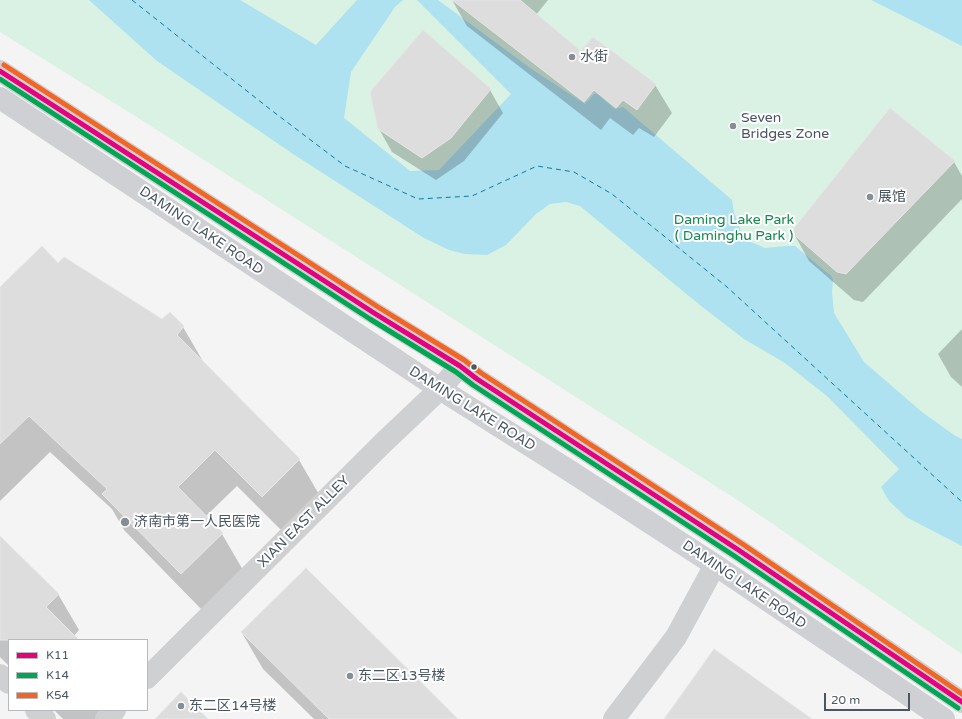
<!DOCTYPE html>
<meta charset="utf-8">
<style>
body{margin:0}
#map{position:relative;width:962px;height:719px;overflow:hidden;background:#f4f4f4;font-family:"Varela Round",sans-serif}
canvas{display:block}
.legend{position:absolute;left:8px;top:639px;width:140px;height:72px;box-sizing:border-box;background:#fff;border:1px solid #b7bbc0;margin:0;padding:5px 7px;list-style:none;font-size:12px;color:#4a5661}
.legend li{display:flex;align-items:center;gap:8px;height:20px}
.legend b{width:20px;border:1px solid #b7bbc0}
.scale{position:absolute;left:824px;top:693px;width:86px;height:18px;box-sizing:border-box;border:2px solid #4a5661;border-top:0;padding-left:5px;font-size:12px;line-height:14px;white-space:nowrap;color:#4a5661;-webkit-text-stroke:3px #fff;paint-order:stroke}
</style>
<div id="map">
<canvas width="962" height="719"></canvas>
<ul class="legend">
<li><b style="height:5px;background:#e5007d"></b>K11</li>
<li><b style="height:5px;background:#00a651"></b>K14</li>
<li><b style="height:5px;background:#f26522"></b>K54</li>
</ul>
<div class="scale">20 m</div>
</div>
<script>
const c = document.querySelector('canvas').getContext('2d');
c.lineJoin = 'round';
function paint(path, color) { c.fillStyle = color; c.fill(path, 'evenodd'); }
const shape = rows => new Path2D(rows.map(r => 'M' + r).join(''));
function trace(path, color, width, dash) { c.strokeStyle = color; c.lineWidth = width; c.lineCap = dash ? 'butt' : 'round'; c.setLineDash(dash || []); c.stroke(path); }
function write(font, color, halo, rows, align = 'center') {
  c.font = font + ' "Varela Round","Noto Sans SC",sans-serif'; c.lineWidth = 4; c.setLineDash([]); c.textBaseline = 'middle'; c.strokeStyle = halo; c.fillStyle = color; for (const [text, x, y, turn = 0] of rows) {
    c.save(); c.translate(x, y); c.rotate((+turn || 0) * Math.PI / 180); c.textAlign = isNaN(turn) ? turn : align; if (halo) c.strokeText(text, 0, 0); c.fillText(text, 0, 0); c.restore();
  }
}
paint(shape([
 [0,0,962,0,962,654,742,503,143,121,0,32]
]), '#d9f2e3');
paint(shape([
 [89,0,240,0,316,45,357,0,403,0,395,7,351,72,344,118,410,171,439,170,511,94,417,0,438,0,533,70,585,104,594,94,597,94,615,109,623,107,732,200,734,212,743,236,751,242,765,248,786,246,795,246,831,276,833,280,832,292,834,313,864,362,922,412,954,435,962,439,962,546,906,517,889,501,881,487,899,469,827,396,785,363,744,339,701,306,580,206,566,202,550,204,536,214,506,245,487,255,465,254,449,250,424,238,293,154,157,61],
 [871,0,962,0,962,46,927,28]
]), '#aee2f0');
paint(shape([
 [452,0,548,0,536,15,581,52,593,38,655,85,672,113,654,137,639,128,633,135,610,118,601,130,467,26],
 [423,32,490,90,503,113,464,161,436,180,392,152,379,129],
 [954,162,962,176,962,199,863,302,854,300,809,261,793,232],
 [58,264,162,320,170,314,183,327,204,363,299,460,320,496,283,532,237,486,205,517,222,534,243,570,202,610,124,530,112,509,50,452,0,501,0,288],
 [962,329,962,387,951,377,938,354],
 [0,545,58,594,79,630,74,636,78,640,9,640,9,666,0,657],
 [242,633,457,719,314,719,263,669],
 [54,710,110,710,101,719,63,719]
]), '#0003');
trace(shape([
 [132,0,271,110,345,166,418,199,472,196,537,166,574,172,612,194,727,287,962,502]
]), '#0c7c9b', 1, [5, 4]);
const building = shape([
 [452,0,520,0,581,51,593,37,656,84,637,110,623,100,616,108,594,90,584,102,452,0],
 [423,30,491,89,451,138,422,158,378,129,370,92,423,30],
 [890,108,955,161,846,274,837,272,791,232,890,108],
 [42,246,58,263,64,257,162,319,170,312,184,326,177,335,300,459,262,497,215,450,178,487,223,533,181,574,102,494,107,489,29,416,0,444,0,287,42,246],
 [0,536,59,594,46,607,79,640,0,640,0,536],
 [306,568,458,719,329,719,241,632,306,568],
 [714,649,812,719,664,719,714,649],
 [181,692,208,719,155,719,181,692]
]);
paint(building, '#ddddde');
trace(building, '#e5e6e7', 1);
trace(shape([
 [0,675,9,683],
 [147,678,383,443,440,389,460,366],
 [36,710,45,719],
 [106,719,115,710],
 [614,719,676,637,715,565]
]), '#ced0d2', 22);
trace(shape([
 [0,71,374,313,460,366,477,379,740,551,962,702],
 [0,98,440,389,570,471,715,565,944,719]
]), '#ced0d4', 22);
trace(shape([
 [0,71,374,313,460,366,477,379,740,551,962,702]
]), '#e5007d', 5);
trace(shape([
 [0,79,370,319,456,372,473,385,736,557,958,708]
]), '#00a651', 5);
trace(shape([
 [4,65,378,307,464,360,481,373,744,545,962,694]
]), '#f26522', 5);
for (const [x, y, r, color] of [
 [572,57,4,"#868d94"],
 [733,126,4,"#868d94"],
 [870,197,4,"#868d94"],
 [474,367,3.5,"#4a5661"],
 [125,522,5,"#868d94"],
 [350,676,4,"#868d94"],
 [181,706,4,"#868d94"]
]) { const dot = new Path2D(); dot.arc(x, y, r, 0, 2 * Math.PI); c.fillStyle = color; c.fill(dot); trace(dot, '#fff', 1.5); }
write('14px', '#4a5661', '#fff', [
 ["水街",580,57],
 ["Seven",741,118],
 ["Bridges Zone",741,134],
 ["展馆",878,197],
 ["济南市第一人民医院",134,522],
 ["东二区13号楼",358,676],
 ["东二区14号楼",189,706]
], 'left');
write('14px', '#17864f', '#fff', [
 ["Daming Lake Park",734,220],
 ["( Daminghu Park )",734,236]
]);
write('14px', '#4a5661', '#fff', [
 ["DAMING LAKE ROAD",201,231,34],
 ["DAMING LAKE ROAD",472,409,32],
 ["XIAN EAST ALLEY",304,522,-45],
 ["DAMING LAKE ROAD",744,585,34]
]);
</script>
